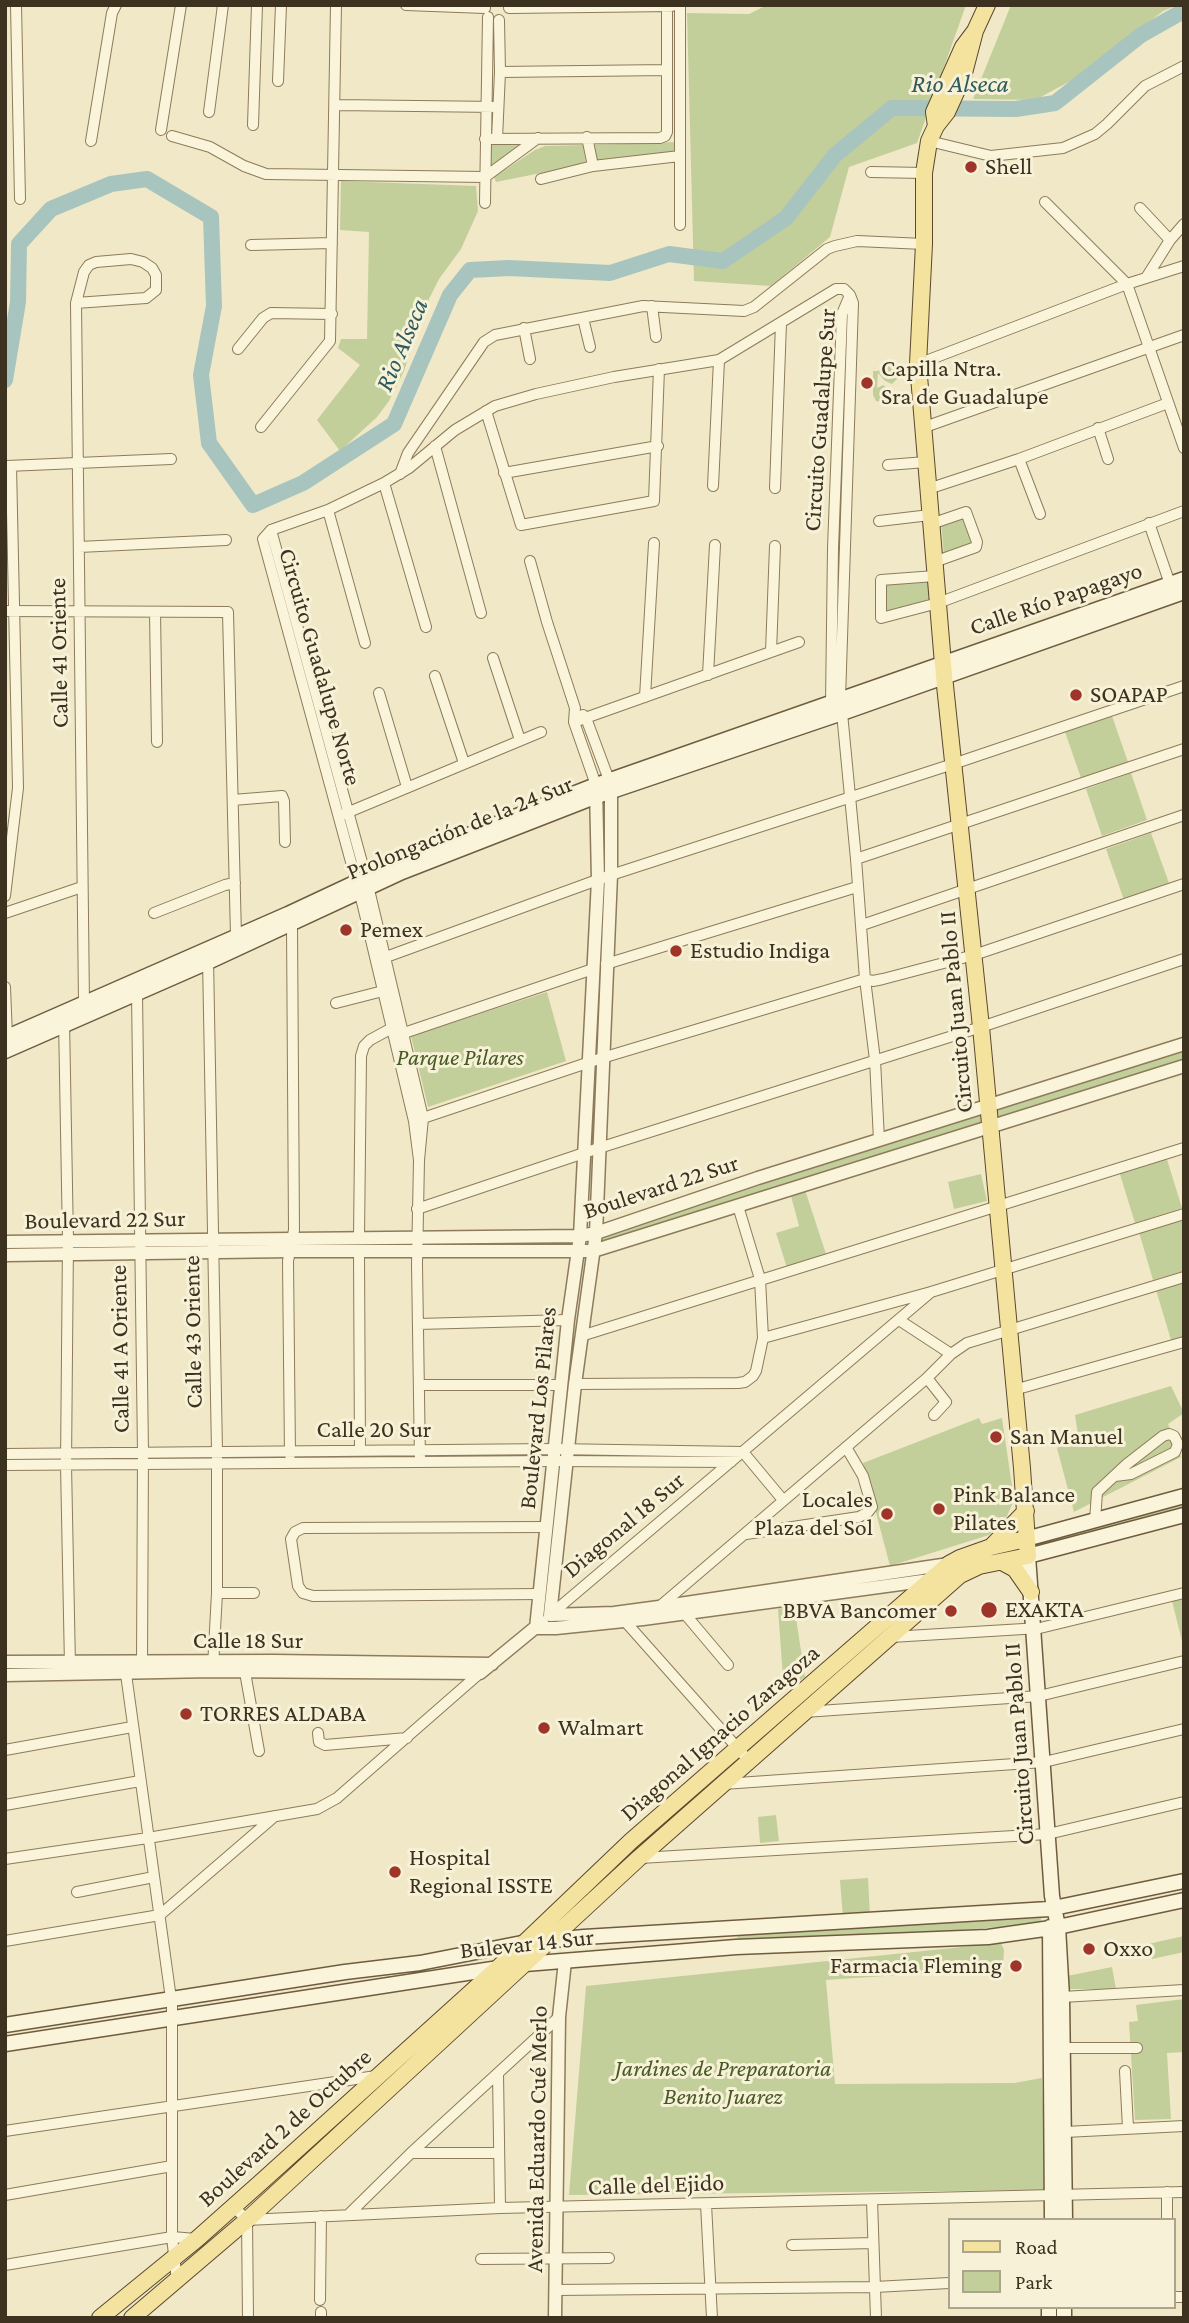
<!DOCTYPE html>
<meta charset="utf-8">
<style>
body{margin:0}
#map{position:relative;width:1189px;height:2323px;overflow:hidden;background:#f0e8c7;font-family:"Crimson Pro",serif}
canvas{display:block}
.frame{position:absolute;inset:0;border:7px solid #3d311f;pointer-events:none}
.legend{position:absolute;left:948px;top:2218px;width:228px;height:91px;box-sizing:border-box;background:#f7f1d7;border:2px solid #ada48d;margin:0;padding:9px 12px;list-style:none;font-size:21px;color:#3d311f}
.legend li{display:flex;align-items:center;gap:14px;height:35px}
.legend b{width:35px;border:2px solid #ada48d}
</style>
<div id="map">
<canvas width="1189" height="2323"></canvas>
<div class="frame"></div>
<ul class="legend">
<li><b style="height:9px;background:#f4e39e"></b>Road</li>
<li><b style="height:19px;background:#c3cf9a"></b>Park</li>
</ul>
</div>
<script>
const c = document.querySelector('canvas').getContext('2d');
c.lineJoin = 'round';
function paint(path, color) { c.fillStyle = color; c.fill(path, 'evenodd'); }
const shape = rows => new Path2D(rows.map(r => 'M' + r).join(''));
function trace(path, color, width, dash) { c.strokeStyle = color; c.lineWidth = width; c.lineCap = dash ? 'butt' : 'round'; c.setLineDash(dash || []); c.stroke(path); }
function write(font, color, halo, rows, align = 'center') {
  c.font = font + ' "Crimson Pro",serif'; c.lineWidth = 6; c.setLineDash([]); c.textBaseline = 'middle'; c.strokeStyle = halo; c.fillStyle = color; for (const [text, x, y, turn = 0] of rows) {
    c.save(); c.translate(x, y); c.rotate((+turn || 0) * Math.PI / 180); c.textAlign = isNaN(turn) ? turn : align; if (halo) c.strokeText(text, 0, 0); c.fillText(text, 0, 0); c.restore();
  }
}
paint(shape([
 [767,5,966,5,917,143,849,167,830,237,771,286,694,281,687,13,749,14],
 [1011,5,1178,5,1163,11,1078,77,1035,100,973,99],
 [525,142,490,167,490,143],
 [676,142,676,151,596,161,595,145],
 [583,145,586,164,496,182,494,177,535,150,545,146],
 [341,181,476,186,478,211,461,249,439,279,424,309,404,371,389,401,377,417,340,451,317,420,360,365,338,348,341,339,367,339,369,232,340,230],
 [885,362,894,363,899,377,892,384,885,381,878,373,877,388,883,385,892,392,893,398,888,402,882,402,876,401,873,395,873,371,878,371],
 [966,513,977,545,944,556,941,522],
 [933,578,935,597,882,616,883,582],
 [1112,716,1128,762,1081,778,1065,732],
 [1131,773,1147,820,1102,836,1086,789],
 [1151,833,1169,883,1124,900,1106,849],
 [547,992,566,1061,428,1107,411,1036],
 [1184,1044,1184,1066,995,1126,993,1106],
 [984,1114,984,1124,597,1247,600,1234],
 [1166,1156,1182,1208,1135,1223,1119,1171],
 [981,1174,987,1201,954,1209,948,1182],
 [805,1190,826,1254,787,1268,776,1233,799,1226,791,1196],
 [1184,1219,1184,1271,1153,1280,1139,1232],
 [1184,1282,1184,1337,1171,1340,1156,1290],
 [1171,1386,1184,1413,1168,1424,1181,1457,1074,1512,1057,1448,1078,1435,1075,1415],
 [979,1418,982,1424,1002,1418,1014,1500,1007,1516,989,1535,890,1566,863,1463],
 [1184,1496,1184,1515,1039,1553,1037,1537],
 [1184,1598,1184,1649,1172,1601],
 [794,1605,805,1677,784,1691,778,1609],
 [776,1815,779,1841,760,1843,758,1817],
 [868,1878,870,1916,843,1918,840,1880],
 [1041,1918,1041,1924,738,1946,737,1931],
 [1184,1936,1184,1952,1152,1959,1148,1944],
 [1001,1943,1004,1950,1003,1968,826,1980,835,2084,1014,2083,1042,2078,1046,2190,569,2195,586,1986],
 [1112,1967,1116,1989,1069,1989,1067,1976],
 [1184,1999,1184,2052,1167,2053,1171,2119,1135,2120,1129,2022,1138,2021,1136,2005]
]), '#c3cf9a');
trace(shape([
 [5,380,18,302,19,244,51,209,111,184,147,179,211,217,214,306,201,375,209,443,253,505,303,483,394,424,450,295,470,270,509,268,610,273,669,254,723,261,786,218,835,155,892,108,1016,109,1055,103,1141,35,1178,14,1184,13]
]), '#a8c4bf', 16);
const minor = shape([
 [16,5,20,199],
 [406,5,485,8],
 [680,5,680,225],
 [509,8,672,6],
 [500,72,667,70],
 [278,81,281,5],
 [335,105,497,107],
 [209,112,223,5],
 [253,125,257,5],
 [161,130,181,5],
 [172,136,210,147,244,166,266,174,485,177,538,138],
 [587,137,593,166],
 [485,139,660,138,665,136,667,132,667,5],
 [497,139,500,72,499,20],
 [91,141,112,13,116,5],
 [929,141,991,156,1063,148,1095,134,1107,124,1145,86,1184,66],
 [871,172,924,173],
 [541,179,593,166,680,156],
 [1045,202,1127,284,1184,448],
 [485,203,488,17],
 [1140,208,1170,240],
 [251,245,332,243],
 [1146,278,1170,240,1184,224],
 [76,303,146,298,156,290,156,275,152,268,143,262,131,259,96,262,89,265,84,272,76,303,84,1003],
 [652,306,656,337],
 [583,318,590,347],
 [524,328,530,359],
 [238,349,263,318,271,313,332,314],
 [918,364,1127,284,1184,266],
 [486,411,521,525,654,501,659,369],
 [261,427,330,341,336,5],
 [922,428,1184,335],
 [1098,428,1108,459],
 [435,446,481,613],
 [1019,459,1040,514],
 [888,465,926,462],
 [7,466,171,459],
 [504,473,658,446],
 [400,474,408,453,484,342,495,335,643,306,744,311,754,307,827,249,835,246,857,241,924,244],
 [384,483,426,627],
 [713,486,719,360],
 [775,488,781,323],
 [928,489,1019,459,1168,403],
 [328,510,365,643],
 [879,521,930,515],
 [1149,523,1170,584],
 [931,524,966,512,977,542,976,547,934,562],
 [271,530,366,877,423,1118,419,1160,417,1264,420,1461],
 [79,547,226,540],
 [530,561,547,622,575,708,574,722,596,785],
 [935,576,881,580,881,618,938,603,1184,511],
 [5,611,228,612,236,936],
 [155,612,157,742],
 [771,652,775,546],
 [493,658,520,740],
 [708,675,715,545],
 [435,676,464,763],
 [379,693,407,787],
 [645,697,654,543],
 [840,699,853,303,850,295],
 [831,703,833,548,842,314,850,295],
 [842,713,856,859,865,979,875,1060,879,1140],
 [583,715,586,718,609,780],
 [574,722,799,642],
 [233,800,282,796,284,801,285,842],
 [344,814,541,732],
 [856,859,1184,749],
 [5,896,18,788,11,466],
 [5,913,82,887],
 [154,913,225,885,235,883],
 [862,925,1184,815],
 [386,957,611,875,953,764,1184,686],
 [208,958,217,1452,217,1593,213,1667],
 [606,964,857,887],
 [5,987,7,1037],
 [137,993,143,1453,142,1663],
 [336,1003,383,991],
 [64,1020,68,1241,66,1465,70,1666],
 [404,1033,593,969],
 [420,1119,602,1058,865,979,873,981,883,979,974,955,1184,884],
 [419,1160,414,1121,363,906,263,539,271,530,328,510,384,483,409,468,455,430,495,406,536,394,614,377,719,360,836,289,844,289,850,295],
 [417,1209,599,1148,981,1027,1184,959],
 [359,1238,361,1056,364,1046,370,1040,392,1028],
 [359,1251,360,1451],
 [899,1320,951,1354],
 [418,1324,568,1320],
 [581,1336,1184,1148],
 [763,1338,931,1292,1184,1214],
 [927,1378,946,1402,934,1415],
 [575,1384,738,1383,745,1382,753,1376,756,1371,763,1338,760,1279,738,1206],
 [420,1385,562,1385],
 [1014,1390,1184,1342],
 [5,1454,554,1449,743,1452,783,1500],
 [290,1455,288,1261,294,1230,292,925],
 [5,1465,554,1461,731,1462],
 [1095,1521,1097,1492,1127,1464,1163,1436,1169,1434,1174,1436,1178,1444,1175,1452,1131,1474,1115,1476],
 [746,1534,859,1517,868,1512,872,1507,863,1476,846,1447],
 [217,1593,254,1593],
 [540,1594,313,1596,303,1593,298,1586,291,1539,295,1532,303,1528,547,1527],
 [659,1607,927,1378,951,1354,967,1343,1184,1277],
 [685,1614,728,1665],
 [550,1615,931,1292],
 [623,1619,749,1761],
 [891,1637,1040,1628,1184,1593],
 [245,1672,259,1751],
 [126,1674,172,2006,172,2237,177,2281],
 [804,1712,1039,1696,1184,1661],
 [318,1733,319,1742,325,1745,407,1738],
 [5,1750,132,1727],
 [723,1784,1044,1762,1184,1729],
 [5,1805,140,1781],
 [640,1858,1048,1834,1184,1802],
 [5,1859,148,1838,317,1809,337,1798,480,1673],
 [77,1892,154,1877],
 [5,1941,160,1915,275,1816],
 [1062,1997,1184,1990],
 [1064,2048,1137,2048],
 [1125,2071,1128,2128],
 [498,2073,500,2208],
 [5,2131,376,2076],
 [1065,2132,1184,2126],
 [411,2153,499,2153],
 [1167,2192,1167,2220],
 [5,2195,172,2166],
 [872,2200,876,2318],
 [706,2204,712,2318],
 [233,2206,247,2220,248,2318],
 [349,2214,411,2153,559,2017],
 [247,2220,500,2208,1184,2192],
 [792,2245,873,2243],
 [481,2259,609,2258],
 [5,2265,172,2237,196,2239],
 [555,2290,875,2287,949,2283],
 [1173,2297,1184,2297],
 [320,2300,321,2216],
 [321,2318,321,2312]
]);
const tertiary = shape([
 [5,1242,580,1236,596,1233,758,1178,1184,1044],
 [5,1255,290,1251,593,1251,1184,1066],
 [550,1615,575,1384,596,1233,611,875,611,791,610,783],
 [550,1615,614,1613,659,1607,949,1564],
 [536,1628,568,1320,580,1236,598,880,596,787],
 [536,1628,556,1628,643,1619,930,1580],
 [5,1662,273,1661,492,1664],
 [5,1675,212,1671,480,1673,542,1622],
 [555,2318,559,2017,565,1961]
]);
const secondary = shape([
 [5,1038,288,914,397,863,596,785,1184,579],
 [5,1051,208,962,402,872,597,796,842,713,1184,592],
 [1026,1539,1184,1496],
 [1050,1927,1052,2220],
 [5,2025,345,1972,420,1963,522,1943,584,1937,1049,1909,1184,1881],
 [5,2044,525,1964,736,1947,988,1937,1058,1927,1184,1900],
 [1065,2220,1062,1997,1058,1927,1052,1896,1028,1556,1184,1515],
 [1049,2318,1049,2307],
 [1064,2318,1064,2307]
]);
const primary = shape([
 [936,126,934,112,963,47,975,31,987,5],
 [991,1547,1026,1511],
 [1002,1562,1015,1569,1031,1592],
 [100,2318,197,2239,260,2183,498,1968,631,1841,949,1564,960,1558,991,1547,1026,1539],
 [132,2318,247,2220,639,1858,960,1575,979,1566,1028,1556,1022,1468,981,1027,944,676,918,364,924,244,924,173,929,141,936,126,947,112,963,77,975,31]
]);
trace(minor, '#8d7b5b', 12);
trace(tertiary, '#8d7b5b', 15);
trace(secondary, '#6f5c3e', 17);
trace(primary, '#5b482f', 18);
trace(minor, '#faf4db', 10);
trace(tertiary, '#faf4db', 12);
trace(secondary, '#faf4db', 14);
trace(primary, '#f4e39e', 16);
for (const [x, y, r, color] of [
 [971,167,7,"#9f3428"],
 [867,383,7,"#9f3428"],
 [1076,695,7,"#9f3428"],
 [346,930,7,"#9f3428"],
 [676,951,7,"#9f3428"],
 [996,1437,7,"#9f3428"],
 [939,1509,7,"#9f3428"],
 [887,1514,7,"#9f3428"],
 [989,1610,9,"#9f3428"],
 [951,1611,7,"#9f3428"],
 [186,1714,7,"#9f3428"],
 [544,1728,7,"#9f3428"],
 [395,1872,7,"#9f3428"],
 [1089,1949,7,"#9f3428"],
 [1016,1966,7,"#9f3428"]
]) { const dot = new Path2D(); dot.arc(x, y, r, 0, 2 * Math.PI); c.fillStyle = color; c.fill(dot); trace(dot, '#f7f1d7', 2.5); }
write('24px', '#3d311f', '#f7f1d7', [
 ["Shell",985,167],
 ["Capilla Ntra.",881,369],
 ["Sra de Guadalupe",881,397],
 ["SOAPAP",1090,695],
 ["Pemex",360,930],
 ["Estudio Indiga",690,951],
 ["San Manuel",1010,1437],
 ["Pink Balance",953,1495],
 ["Pilates",953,1523],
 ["Locales",873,1500,"right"],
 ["Plaza del Sol",873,1528,"right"],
 ["EXAKTA",1005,1610],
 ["BBVA Bancomer",937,1611,"right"],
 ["TORRES ALDABA",200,1714],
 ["Walmart",558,1728],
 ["Hospital",409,1858],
 ["Regional ISSTE",409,1886],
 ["Oxxo",1103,1949],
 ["Farmacia Fleming",1002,1966,"right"]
], 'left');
write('24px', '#3d311f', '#f7f1d7', [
 ["Circuito Guadalupe Sur",820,420,-86],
 ["Calle Río Papagayo",1056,599,-19],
 ["Calle 41 Oriente",59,653,-91],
 ["Circuito Guadalupe Norte",320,667,74],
 ["Prolongación de la 24 Sur",460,828,-22],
 ["Circuito Juan Pablo II",956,1012,-95],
 ["Boulevard 22 Sur",661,1187,-18],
 ["Boulevard 22 Sur",105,1220,-1],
 ["Calle 43 Oriente",193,1332,-91],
 ["Calle 41 A Oriente",120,1349,-91],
 ["Boulevard Los Pilares",538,1408,-84],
 ["Calle 20 Sur",374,1430],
 ["Diagonal 18 Sur",624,1525,-40],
 ["Calle 18 Sur",248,1641],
 ["Diagonal Ignacio Zaragoza",720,1733,-41],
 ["Circuito Juan Pablo II",1019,1744,-94],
 ["Bulevar 14 Sur",527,1944,-6],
 ["Boulevard 2 de Octubre",285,2128,-42],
 ["Avenida Eduardo Cué Merlo",537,2139,-89],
 ["Calle del Ejido",656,2185,-2]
]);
write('italic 24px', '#475a25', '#f7f1d7', [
 ["Parque Pilares",460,1058],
 ["Jardines de Preparatoria",723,2069],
 ["Benito Juarez",723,2097]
]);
write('italic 26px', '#2e5b5d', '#f7f1d7', [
 ["Rio Alseca",960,84],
 ["Rio Alseca",402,345,-67]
]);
</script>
